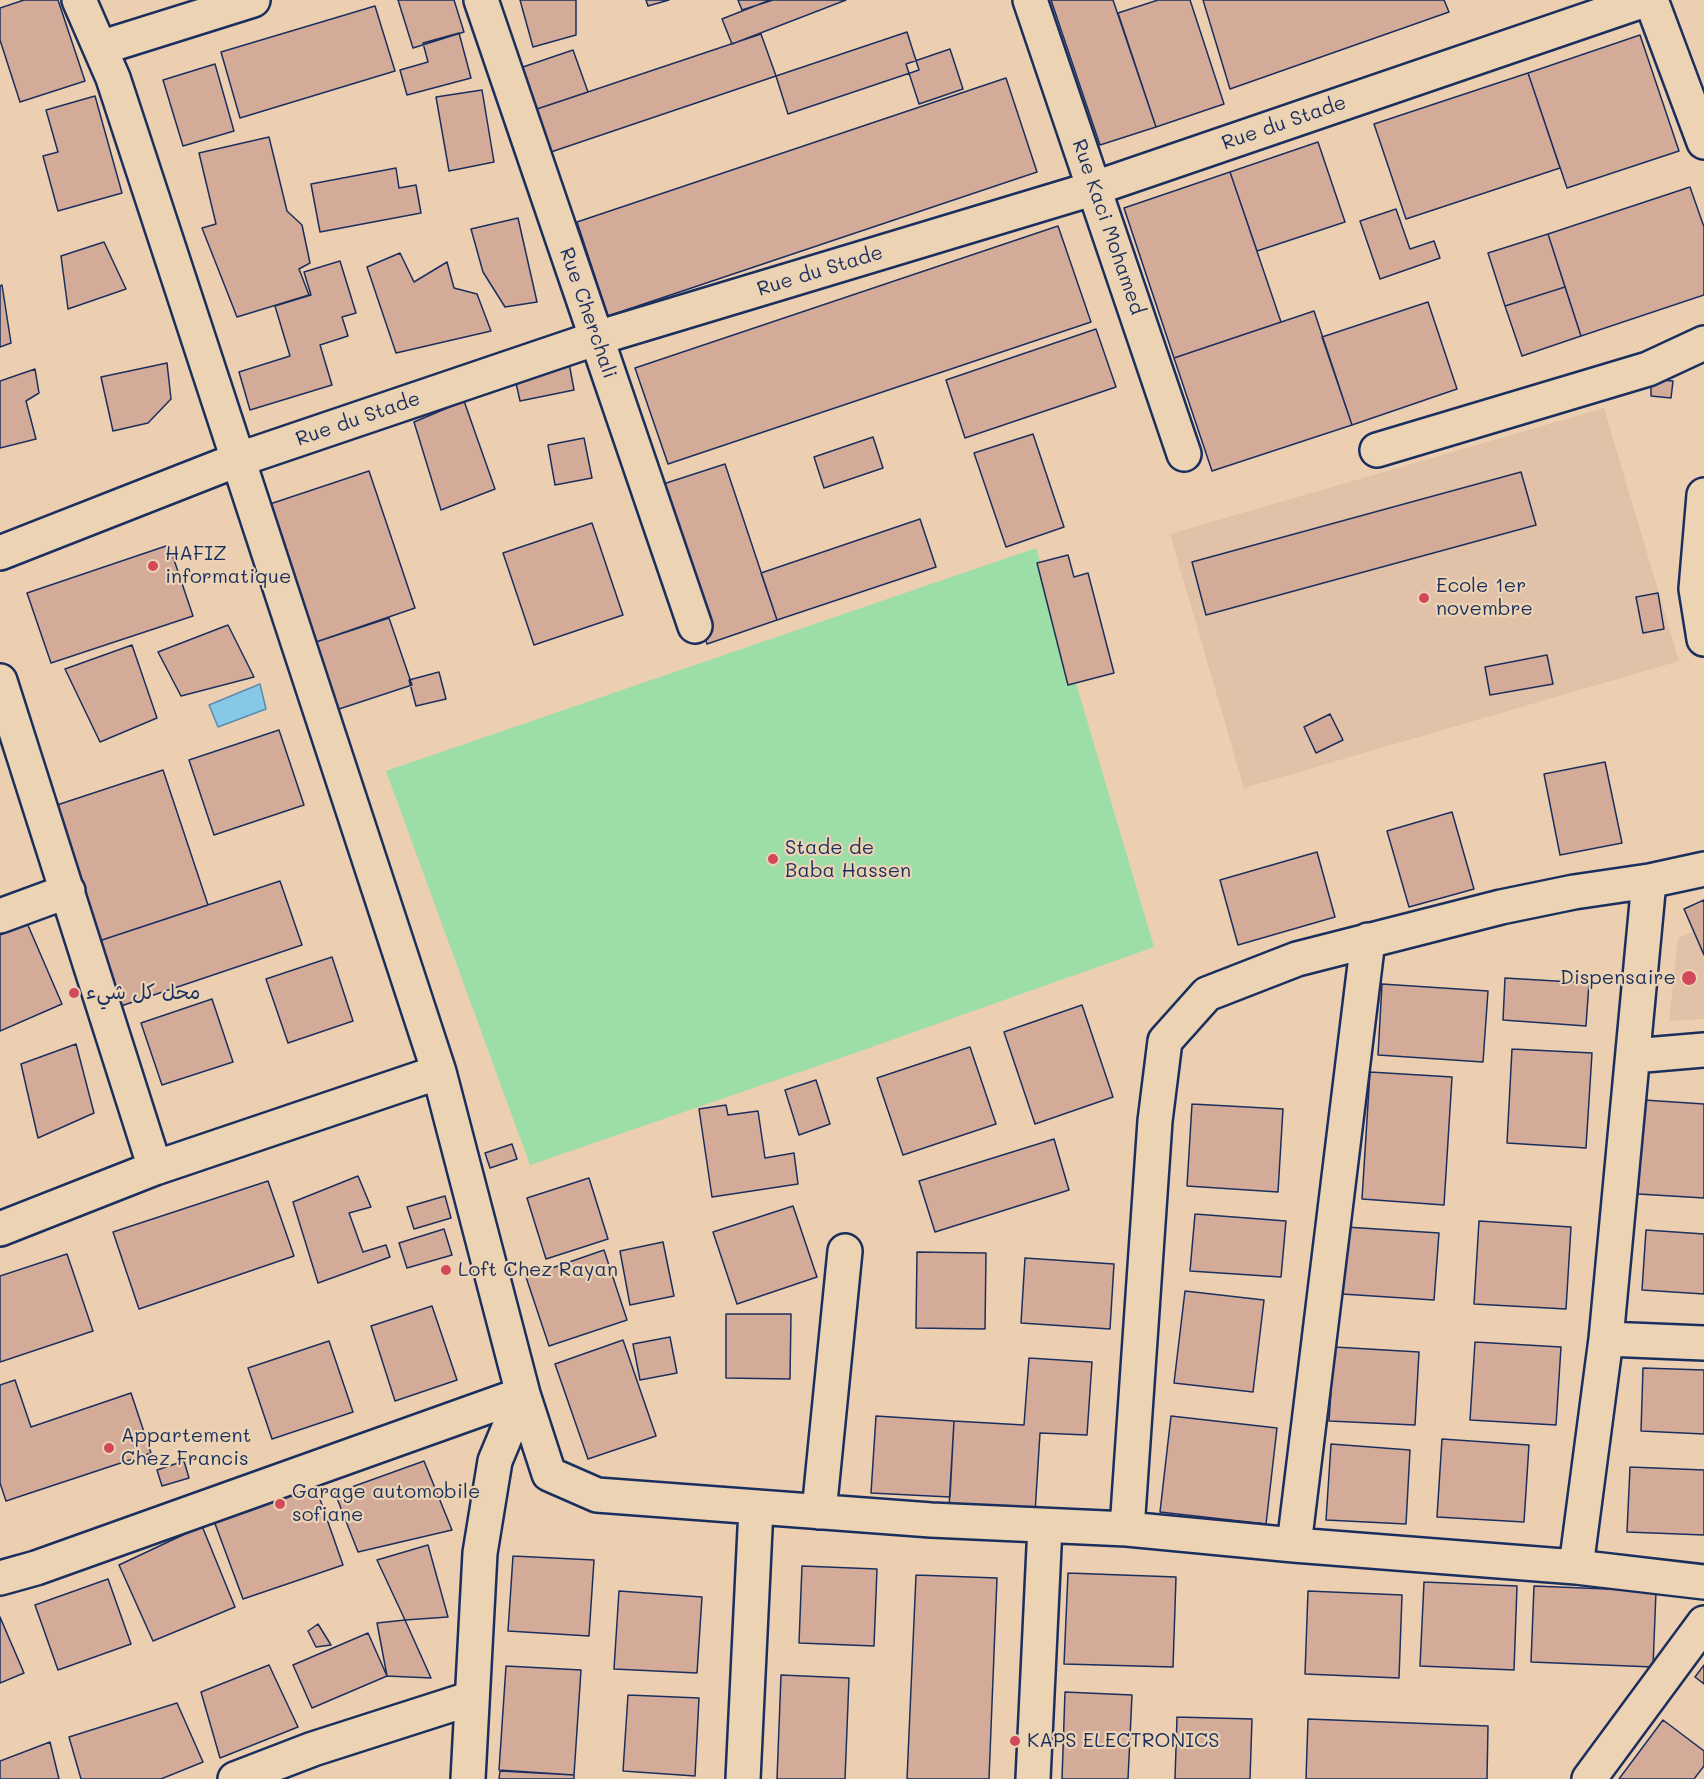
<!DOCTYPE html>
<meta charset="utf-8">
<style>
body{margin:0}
canvas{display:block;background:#eccfb0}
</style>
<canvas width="1704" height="1779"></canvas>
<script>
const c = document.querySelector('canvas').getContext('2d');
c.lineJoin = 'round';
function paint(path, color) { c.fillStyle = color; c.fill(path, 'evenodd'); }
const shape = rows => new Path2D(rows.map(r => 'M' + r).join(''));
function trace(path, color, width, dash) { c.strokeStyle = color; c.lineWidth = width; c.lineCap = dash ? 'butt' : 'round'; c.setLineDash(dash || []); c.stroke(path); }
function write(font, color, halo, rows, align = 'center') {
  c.font = font + ' Mali,"Playpen Sans Arabic",sans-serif'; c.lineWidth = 4.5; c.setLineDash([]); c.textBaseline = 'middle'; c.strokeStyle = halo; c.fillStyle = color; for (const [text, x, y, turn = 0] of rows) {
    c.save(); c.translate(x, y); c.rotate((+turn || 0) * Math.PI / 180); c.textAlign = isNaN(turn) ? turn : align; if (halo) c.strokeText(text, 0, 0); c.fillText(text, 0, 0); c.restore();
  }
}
paint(shape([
 [1604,408,1679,661,1244,788,1170,534],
 [1704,928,1704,1019,1669,1021,1678,938]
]), '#e1c1a8');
paint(shape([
 [1036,548,1154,947,852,1054,530,1165,386,771]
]), '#9ddda7');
const water = shape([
 [260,684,266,709,218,727,209,705,260,684]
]);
paint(water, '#86c9e7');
trace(water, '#5b8bb0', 1.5);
const building = shape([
 [24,0,58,0,85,81,20,102,0,40,0,8,24,0],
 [398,0,454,0,464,32,413,48,398,0],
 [520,0,576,0,576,35,533,47,520,0],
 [646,0,669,0,648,6,646,0],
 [738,0,773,0,742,10,738,0],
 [770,0,846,0,732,44,722,19,770,0],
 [1051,0,1113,0,1156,127,1100,145,1051,0],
 [1158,0,1190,0,1224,104,1156,127,1118,13,1158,0],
 [1203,0,1444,0,1449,12,1230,89,1203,0],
 [375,6,395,71,240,118,221,52,375,6],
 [907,32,919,70,788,114,776,76,907,32],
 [459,33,471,78,407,95,400,70,428,62,423,43,459,33],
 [761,34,776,76,548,153,534,110,761,34],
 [1640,35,1679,151,1567,188,1528,73,1640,35],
 [950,49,963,89,919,104,906,64,950,49],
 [573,50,588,92,534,110,520,68,573,50],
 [215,64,234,131,183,146,163,80,215,64],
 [1528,73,1560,168,1406,219,1374,124,1528,73],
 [1006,78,1037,172,608,316,577,222,1006,78],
 [482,90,494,162,449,171,436,97,482,90],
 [95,96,122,193,58,211,43,156,58,152,46,110,95,96],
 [269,137,287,211,302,225,310,263,299,269,309,295,237,317,202,228,216,224,199,153,269,137],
 [1318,142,1345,222,1257,251,1230,172,1318,142],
 [396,168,399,188,416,185,421,213,320,232,311,184,396,168],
 [1230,172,1281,322,1174,358,1124,208,1230,172],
 [1690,187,1704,227,1704,295,1581,336,1548,234,1690,187],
 [1396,209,1410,249,1434,241,1440,258,1380,279,1360,221,1396,209],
 [518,218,537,302,505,307,483,272,471,229,518,218],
 [1058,226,1091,322,668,464,635,368,1058,226],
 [1548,234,1565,287,1505,306,1488,253,1548,234],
 [104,242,126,289,68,309,61,256,104,242],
 [400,253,414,282,447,262,454,288,477,294,491,331,396,353,367,267,400,253],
 [340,261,356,313,342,317,348,336,320,345,332,385,250,410,239,372,290,356,275,306,311,295,304,272,340,261],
 [2,285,11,343,0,347,0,286,2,285],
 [1565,287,1581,336,1522,356,1505,306,1565,287],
 [1428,302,1457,389,1352,425,1322,337,1428,302],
 [1314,311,1352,425,1212,471,1174,358,1314,311],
 [1096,329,1116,387,965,438,946,380,1096,329],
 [167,363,171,399,148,423,113,431,101,377,167,363],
 [569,363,574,390,520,401,514,374,569,363],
 [35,369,39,393,26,401,36,439,0,448,0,381,35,369],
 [1651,379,1673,381,1671,398,1651,396,1651,379],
 [464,401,495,489,441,510,414,422,464,401],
 [1033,434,1064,527,1006,547,974,453,1033,434],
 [873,437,883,468,824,488,814,457,873,437],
 [584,438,592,478,555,485,548,445,584,438],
 [725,464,777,620,707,644,654,487,725,464],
 [369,471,415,608,313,643,267,505,369,471],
 [1521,472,1536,525,1206,615,1192,562,1521,472],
 [920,519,936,567,777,620,761,573,920,519],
 [592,523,623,615,534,645,503,553,592,523],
 [169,545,193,616,51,663,27,593,169,545],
 [1068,555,1074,577,1088,573,1114,673,1068,685,1037,563,1068,555],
 [1658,593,1664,629,1643,633,1636,597,1658,593],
 [389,618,412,685,336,710,313,643,389,618],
 [228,625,254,677,181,696,158,652,228,625],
 [132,645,157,718,100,742,65,669,132,645],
 [1547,655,1553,684,1490,695,1485,667,1547,655],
 [439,672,446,699,416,706,409,680,439,672],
 [1330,714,1343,740,1316,753,1304,727,1330,714],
 [279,730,304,805,214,835,189,760,279,730],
 [1605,762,1622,843,1560,855,1544,774,1605,762],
 [163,770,208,905,96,942,51,807,163,770],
 [1452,812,1474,889,1409,907,1387,831,1452,812],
 [1317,852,1335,917,1238,945,1220,880,1317,852],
 [280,881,302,945,118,1007,96,942,280,881],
 [1704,900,1704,955,1684,909,1704,900],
 [27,923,62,1004,0,1031,0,935,27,923],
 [332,957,353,1021,288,1043,266,979,332,957],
 [1505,978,1589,983,1586,1026,1503,1020,1505,978],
 [1382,984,1488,991,1483,1062,1378,1055,1382,984],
 [212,999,233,1062,162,1085,141,1023,212,999],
 [1082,1005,1113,1097,1035,1124,1004,1032,1082,1005],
 [76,1044,94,1113,38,1138,21,1064,76,1044],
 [970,1047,996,1124,903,1155,877,1078,970,1047],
 [1512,1049,1592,1053,1586,1148,1507,1143,1512,1049],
 [1370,1072,1452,1077,1444,1205,1362,1199,1370,1072],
 [816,1080,830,1124,799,1135,785,1090,816,1080],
 [1644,1100,1704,1104,1704,1198,1638,1194,1644,1100],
 [1192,1104,1283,1109,1278,1192,1187,1186,1192,1104],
 [726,1105,728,1115,758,1111,765,1158,794,1153,798,1184,712,1197,699,1109,726,1105],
 [1054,1139,1069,1190,935,1232,919,1181,1054,1139],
 [512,1144,517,1159,490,1168,485,1153,512,1144],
 [358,1176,371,1207,349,1213,363,1252,386,1245,390,1257,318,1283,293,1202,358,1176],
 [589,1178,608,1239,546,1259,527,1198,589,1178],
 [268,1181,294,1256,139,1309,113,1232,268,1181],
 [445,1196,451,1218,414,1229,407,1207,445,1196],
 [793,1206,817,1277,737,1304,713,1232,793,1206],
 [1195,1214,1286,1221,1281,1277,1190,1271,1195,1214],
 [1479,1221,1571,1227,1566,1309,1474,1304,1479,1221],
 [1346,1227,1439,1233,1434,1300,1342,1294,1346,1227],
 [444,1229,452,1255,407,1268,399,1243,444,1229],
 [1646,1230,1704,1234,1704,1294,1642,1290,1646,1230],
 [663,1242,674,1296,630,1305,620,1251,663,1242],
 [604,1250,627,1320,549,1346,526,1277,604,1250],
 [917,1252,986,1253,985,1329,916,1328,917,1252],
 [67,1254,93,1331,0,1362,0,1276,67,1254],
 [1025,1258,1114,1264,1110,1329,1021,1323,1025,1258],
 [1185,1291,1264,1300,1253,1392,1174,1383,1185,1291],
 [432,1306,457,1380,395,1401,371,1326,432,1306],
 [726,1314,791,1314,790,1379,726,1378,726,1314],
 [670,1337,677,1373,640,1380,633,1344,670,1337],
 [623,1340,656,1436,588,1459,555,1364,623,1340],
 [329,1341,353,1412,272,1439,248,1368,329,1341],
 [1475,1342,1561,1347,1556,1425,1470,1420,1475,1342],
 [1334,1347,1419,1352,1415,1425,1329,1421,1334,1347],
 [1029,1358,1092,1362,1087,1435,1040,1433,1035,1513,949,1507,954,1421,1024,1425,1029,1358],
 [1643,1368,1704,1370,1704,1434,1641,1431,1643,1368],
 [15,1380,31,1427,131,1393,151,1453,6,1501,0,1483,0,1385,15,1380],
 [876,1416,954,1421,950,1497,871,1493,876,1416],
 [1171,1416,1277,1428,1266,1524,1160,1512,1171,1416],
 [1442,1439,1529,1445,1524,1522,1437,1517,1442,1439],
 [1331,1444,1410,1450,1406,1524,1326,1520,1331,1444],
 [184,1461,189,1478,162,1486,157,1470,184,1461],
 [424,1461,452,1530,358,1552,335,1493,424,1461],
 [1630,1467,1704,1470,1704,1535,1627,1532,1630,1467],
 [314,1482,343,1565,243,1599,214,1521,314,1482],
 [202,1526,235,1607,153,1641,119,1565,202,1526],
 [428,1545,448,1617,405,1620,377,1560,428,1545],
 [513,1556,594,1560,589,1636,508,1631,513,1556],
 [802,1566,877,1569,874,1646,799,1643,802,1566],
 [1068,1573,1176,1577,1173,1667,1064,1664,1068,1573],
 [916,1575,997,1578,989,1779,907,1779,916,1575],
 [108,1579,131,1644,58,1670,35,1605,108,1579],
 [1424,1582,1517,1586,1514,1670,1420,1666,1424,1582],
 [1534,1586,1656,1591,1653,1667,1531,1662,1534,1586],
 [619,1591,702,1597,697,1673,614,1669,619,1591],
 [1308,1591,1402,1595,1399,1678,1305,1674,1308,1591],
 [0,1617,24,1673,0,1683,0,1617],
 [405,1620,431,1678,387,1676,377,1623,405,1620],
 [318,1624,331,1645,316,1647,308,1631,318,1624],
 [368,1633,387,1676,312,1708,293,1665,368,1633],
 [269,1665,298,1727,220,1758,201,1692,269,1665],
 [1704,1665,1704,1684,1695,1677,1704,1665],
 [506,1666,581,1670,574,1775,499,1770,506,1666],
 [781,1675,849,1678,845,1779,777,1779,781,1675],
 [1065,1692,1132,1695,1128,1779,1062,1779,1065,1692],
 [628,1695,699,1698,695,1776,623,1771,628,1695],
 [177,1703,203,1762,161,1779,81,1779,69,1737,177,1703],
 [1177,1717,1252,1719,1250,1779,1175,1779,1177,1717],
 [1308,1719,1488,1726,1487,1779,1306,1779,1308,1719],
 [1663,1720,1704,1751,1704,1766,1694,1779,1619,1779,1663,1720],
 [50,1742,59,1779,0,1779,0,1761,50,1742],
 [500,1771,574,1775,574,1779,499,1779,500,1771]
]);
paint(building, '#d4ab99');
trace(building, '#1b2f5e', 1.5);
const minor = shape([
 [79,0,113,78,439,1072,523,1394,549,1474,597,1495,931,1520,1127,1529,1294,1545,1576,1567,1704,1582],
 [481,0,695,626],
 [1030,0,1184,454],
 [1651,0,1704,142],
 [100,48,253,0],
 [1377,450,1648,369,1704,343],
 [1704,495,1696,589,1704,639],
 [0,553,237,460,597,338,1095,188,1645,0],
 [0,681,155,1168],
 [0,916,68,891],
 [1633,1056,1704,1050],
 [0,1229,155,1168,439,1072],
 [1606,1339,1704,1343],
 [819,1512,845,1251],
 [1127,1529,1155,1121,1165,1041,1207,994,1297,959,1501,907,1574,892,1649,881,1704,869],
 [1294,1545,1368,940],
 [1576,1567,1606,1339,1649,881],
 [0,1578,36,1568,523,1394],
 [235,1779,313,1749,472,1698],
 [468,1779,480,1553,495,1461,523,1394],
 [743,1779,756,1508],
 [1033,1779,1045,1526],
 [1589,1779,1704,1623]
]);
trace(minor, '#1b2f5e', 38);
trace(minor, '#ebd3b3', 33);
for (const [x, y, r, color] of [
 [153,566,6,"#d1495b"],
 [1424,598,6,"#d1495b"],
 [773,859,6,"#d1495b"],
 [1689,978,8,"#d1495b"],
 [74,993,6,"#d1495b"],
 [446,1270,6,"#d1495b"],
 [109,1448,6,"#d1495b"],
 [280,1504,6,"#d1495b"],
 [1015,1741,6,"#d1495b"]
]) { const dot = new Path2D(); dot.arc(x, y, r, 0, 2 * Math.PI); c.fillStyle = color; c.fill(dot); trace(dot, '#ebd3b3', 2); }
write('20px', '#1b2f5e', '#ebd3b3', [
 ["Rue du Stade",1284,123,-19],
 ["Rue Kaci Mohamed",1108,227,71],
 ["Rue du Stade",820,271,-17],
 ["Rue Cherchali",588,313,71],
 ["Rue du Stade",358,419,-19]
]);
write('20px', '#1b2f5e', '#ebd3b3', [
 ["HAFIZ",165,554],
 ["informatique",165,577],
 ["Ecole 1er",1436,586],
 ["novembre",1436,609],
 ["Stade de",785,848],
 ["Baba Hassen",785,871],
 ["Dispensaire",1676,978,"right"],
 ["محل كل شيء",86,993],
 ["Loft Chez Rayan",458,1270],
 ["Appartement",121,1436],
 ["Chez Francis",121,1459],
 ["Garage automobile",292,1492],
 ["sofiane",292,1515],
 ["KAPS ELECTRONICS",1027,1741]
], 'left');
</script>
